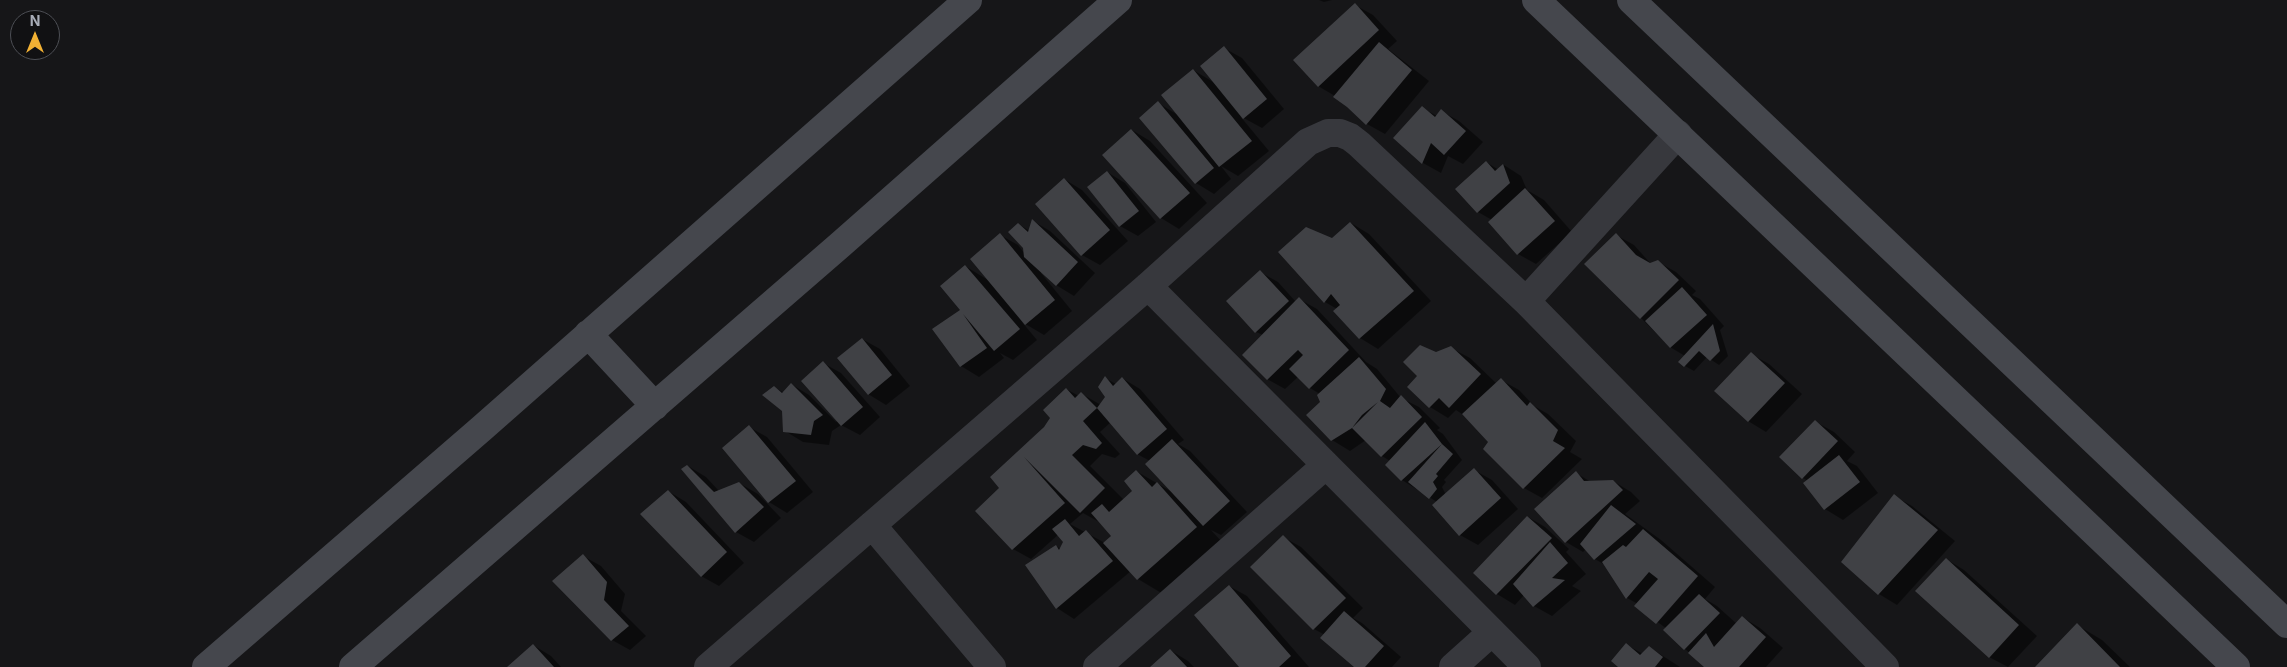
<!DOCTYPE html>
<style>
body{margin:0}
#map{position:relative;width:2287px;height:667px;overflow:hidden;background:#161618;font-family:Inter,sans-serif}
canvas{display:block}
.north{position:absolute;left:10px;top:10px;width:50px;height:50px;box-sizing:border-box;background:#111113;border:1px solid #4d4f55;border-radius:50%;rotate:0deg;font-size:14px;font-weight:700;line-height:20px;text-align:center;color:#a8adb8}
.north::after{content:'';display:block;margin:auto;width:18px;height:22px;background:#f2b134;clip-path:polygon(50% 0,100% 100%,50% 72%,0 100%)}
</style>
<div id="map">
<canvas width="2287" height="667"></canvas>
<div class="north">N</div>
</div>
<script>
const c = document.querySelector('canvas').getContext('2d');
c.lineJoin = 'round';
function paint(path, color) { c.fillStyle = color; c.fill(path, 'evenodd'); }
const shape = rows => new Path2D(rows.map(r => 'M' + r).join(''));
function trace(path, color, width, dash) { c.strokeStyle = color; c.lineWidth = width; c.lineCap = dash ? 'butt' : 'round'; c.setLineDash(dash || []); c.stroke(path); }
paint(shape([
 [1319,0,1332,0,1324,2],
 [1355,5,1373,15,1397,41,1388,49,1429,81,1385,134,1367,124,1335,96,1318,86],
 [1224,48,1242,58,1284,109,1262,128,1240,116,1269,151,1238,176,1221,166,1231,179,1214,194,1196,183,1140,118,1158,103,1178,115,1193,70,1215,83],
 [1422,108,1437,116,1441,111,1459,121,1483,142,1463,164,1448,156,1441,173,1423,163,1395,138],
 [1132,130,1150,141,1207,203,1179,229,1161,218,1104,155],
 [1486,162,1499,170,1504,165,1521,176,1527,190,1544,200,1572,232,1536,264,1518,254,1489,222,1492,220,1478,212],
 [1107,172,1125,183,1156,222,1138,236,1120,226],
 [1064,179,1082,190,1128,241,1100,265,1082,255],
 [1033,221,1050,231,1095,273,1074,296,1056,285,1042,272,1041,273,1072,311,1044,335,1022,322,1037,340,1013,360,1000,353,1004,358,979,377,961,366,965,266,988,280,1000,235,1018,245,1025,254,1018,224,1030,231],
 [1351,223,1369,234,1431,301,1378,349,1360,338,1337,309,1325,302,1332,240],
 [1616,235,1634,245,1651,264,1658,262,1676,272,1696,291,1692,295,1700,299,1724,326,1720,330,1728,356,1719,365,1707,357,1694,371,1685,366,1680,362,1685,356,1670,347,1641,318],
 [1260,272,1278,282,1296,302,1299,299,1317,309,1366,362,1377,369,1401,398,1419,407,1440,428,1437,430,1443,434,1462,460,1444,480,1446,482,1442,487,1446,495,1474,470,1492,480,1518,509,1478,545,1460,535,1437,502,1402,480,1390,461,1382,456,1366,440,1350,451,1332,440,1320,394,1310,388,1298,377,1285,389,1267,379,1263,335,1256,332],
 [862,339,880,349,910,386,886,405,868,394],
 [1451,348,1470,358,1497,384,1501,380,1519,390,1534,406,1548,414,1576,441,1570,452,1582,459,1542,498,1524,488,1490,442,1465,416,1456,410,1448,418,1430,407,1409,387,1436,354],
 [1751,354,1769,364,1802,394,1766,432,1748,421],
 [823,363,841,373,880,417,860,435,841,425,832,431,829,445,803,442,785,431,784,411,774,387,784,393,791,384,809,395,836,422,838,420],
 [1105,378,1116,384,1122,378,1140,389,1184,440,1178,444,1190,451,1247,512,1221,535,1211,530,1222,542,1163,594,1138,579,1131,571,1074,619,1057,608,1056,546,1061,549,1065,542,1059,534,1031,559,1013,549,1001,488,1020,453,1052,418,1066,389,1079,396,1082,394,1101,405,1106,397],
 [1111,422,1137,454,1150,461,1172,492,1136,471,1134,491,1124,500,1090,466,1102,454,1115,458,1120,454,1100,432],
 [1083,513,1099,522,1113,536,1105,543,1070,524],
 [1816,422,1834,432,1855,452,1847,461,1857,466,1878,493,1843,520,1825,509,1805,483,1808,481,1803,478],
 [749,427,767,437,813,492,787,513,769,502,724,448],
 [688,466,706,477,719,491,739,483,758,494,781,518,754,542,736,532],
 [1576,473,1591,482,1613,481,1631,492,1640,501,1625,514,1661,540,1715,587,1705,599,1717,606,1737,624,1742,617,1760,628,1783,648,1766,667,1706,667,1685,649,1667,629,1636,606,1638,604,1627,598,1605,565,1595,559,1586,549,1583,552,1566,542],
 [668,491,686,502,744,563,719,586,701,576],
 [1894,496,1912,506,1955,541,1897,605,1879,594,1842,562],
 [1528,517,1545,527,1569,549,1566,552,1586,574,1572,586,1581,591,1552,616,1534,606,1524,595,1515,605,1497,594,1474,573],
 [1283,537,1301,547,1363,608,1353,618,1362,623,1401,657,1392,667,1356,667,1325,635,1314,629],
 [583,556,601,566,625,594,621,611,646,636,630,650,612,640],
 [1946,559,1964,570,2037,636,2008,667,1989,657],
 [1229,586,1247,596,1309,667,1241,667],
 [2077,625,2102,640,2130,667,2037,667],
 [533,645,551,656,561,667,509,667],
 [1627,645,1643,654,1649,647,1680,667,1620,667],
 [1170,650,1188,661,1194,667,1152,667]
]), '#0007');
paint(shape([
 [1355,3,1379,30,1318,87,1293,60],
 [1379,42,1412,70,1366,125,1347,107,1333,97],
 [1224,46,1267,99,1243,119,1200,66],
 [1193,69,1252,141,1219,167,1161,95],
 [1158,101,1214,168,1195,184,1139,118],
 [1422,106,1435,117,1441,109,1466,131,1444,155,1431,143,1422,164,1393,138],
 [1131,129,1190,193,1160,219,1102,155],
 [1486,161,1495,171,1503,164,1510,183,1477,213,1455,189],
 [1107,171,1139,211,1119,227,1087,187],
 [1064,178,1110,230,1081,256,1035,204],
 [1525,188,1555,221,1517,255,1488,222],
 [1032,219,1078,262,1056,286,1024,257,1023,248,1008,232,1018,223,1028,232],
 [1350,222,1414,291,1359,339,1333,311,1340,305,1331,294,1324,303,1278,252,1306,227,1332,238],
 [1000,233,1055,300,1025,325,970,259],
 [1616,233,1636,255,1650,263,1658,260,1679,280,1640,319,1584,264],
 [965,265,1020,329,994,351,963,314,987,348,960,367,932,329,960,310,940,286],
 [1260,270,1289,301,1255,333,1226,301],
 [1682,287,1707,315,1670,348,1645,321],
 [1299,297,1349,350,1309,389,1289,369,1303,355,1298,350,1267,380,1242,355],
 [1713,324,1720,351,1710,361,1699,351,1684,367,1678,362],
 [862,338,892,375,868,395,837,358],
 [1420,345,1436,352,1451,346,1481,374,1449,408,1439,398,1429,408,1407,387,1417,376,1403,362],
 [1751,352,1785,383,1748,422,1714,391],
 [1359,357,1386,389,1380,401,1390,408,1401,395,1422,417,1381,457,1352,428,1378,402,1362,415,1352,428,1331,441,1306,415,1320,402,1317,395],
 [823,361,863,407,841,426,801,381],
 [1105,376,1113,386,1122,377,1167,429,1137,455,1097,408,1105,397,1098,387],
 [1501,378,1527,406,1530,402,1558,430,1553,441,1565,448,1523,489,1483,449,1488,442,1462,414],
 [791,383,823,415,814,421,811,435,783,432,782,411,762,395,774,386,782,393],
 [1066,388,1075,398,1081,392,1097,408,1083,421,1102,443,1096,449,1083,445,1072,455,1105,488,1080,513,1024,457,1065,503,1012,550,975,511,999,488,990,477,1044,427,1050,418,1043,410],
 [1815,420,1838,441,1802,479,1779,457],
 [1425,422,1442,444,1401,481,1385,465],
 [749,425,796,481,768,503,722,448],
 [1172,439,1230,501,1203,526,1145,464],
 [1442,444,1453,454,1436,474,1438,476,1433,482,1437,489,1429,499,1408,482],
 [1839,455,1860,482,1824,510,1803,483],
 [687,465,714,492,739,482,764,507,735,533,681,469],
 [1474,468,1501,498,1459,536,1432,505],
 [1136,470,1152,487,1157,482,1197,527,1137,580,1103,543,1111,536,1091,513,1102,504,1109,512,1132,491,1124,481],
 [1576,471,1584,481,1613,480,1623,490,1565,543,1534,509],
 [668,490,727,552,701,577,640,514],
 [1894,494,1938,530,1878,595,1841,562],
 [1611,505,1636,524,1594,560,1580,544],
 [1527,516,1552,538,1496,595,1473,573],
 [1065,519,1079,536,1086,530,1113,561,1056,609,1025,565,1056,545,1059,550,1063,542,1052,529],
 [1643,529,1698,576,1656,624,1634,606,1658,579,1649,572,1626,599,1602,562,1623,545,1626,547],
 [1283,535,1346,598,1313,630,1250,567],
 [1550,542,1568,563,1552,578,1565,580,1533,607,1513,584],
 [583,554,607,582,604,600,629,626,611,641,552,581],
 [1946,558,2019,625,1989,658,1915,591],
 [1229,585,1291,656,1279,667,1239,667,1194,615],
 [1699,594,1720,613,1684,650,1663,630],
 [1344,611,1384,646,1365,667,1354,667,1320,638],
 [1742,616,1766,637,1739,667,1704,667,1688,653,1706,633,1714,647],
 [2077,623,2120,667,2035,667],
 [1626,643,1640,655,1649,646,1663,657,1655,667,1618,667,1611,661],
 [533,644,554,667,507,667],
 [1170,649,1187,667,1150,667]
]), '#404145');
trace(shape([
 [1148,286,1527,667],
 [1526,301,1678,134],
 [872,525,992,667],
 [708,667,1148,286,1308,142,1328,133,1340,133,1350,137,1359,144,1526,301,1885,667],
 [1097,667,1326,465],
 [1453,667,1492,632]
]), '#37383d', 28);
trace(shape([
 [1536,0,2236,667],
 [1631,0,2287,624],
 [588,334,655,406],
 [206,667,481,429,968,0],
 [353,667,840,245,1118,0]
]), '#45474d', 28);
</script>
